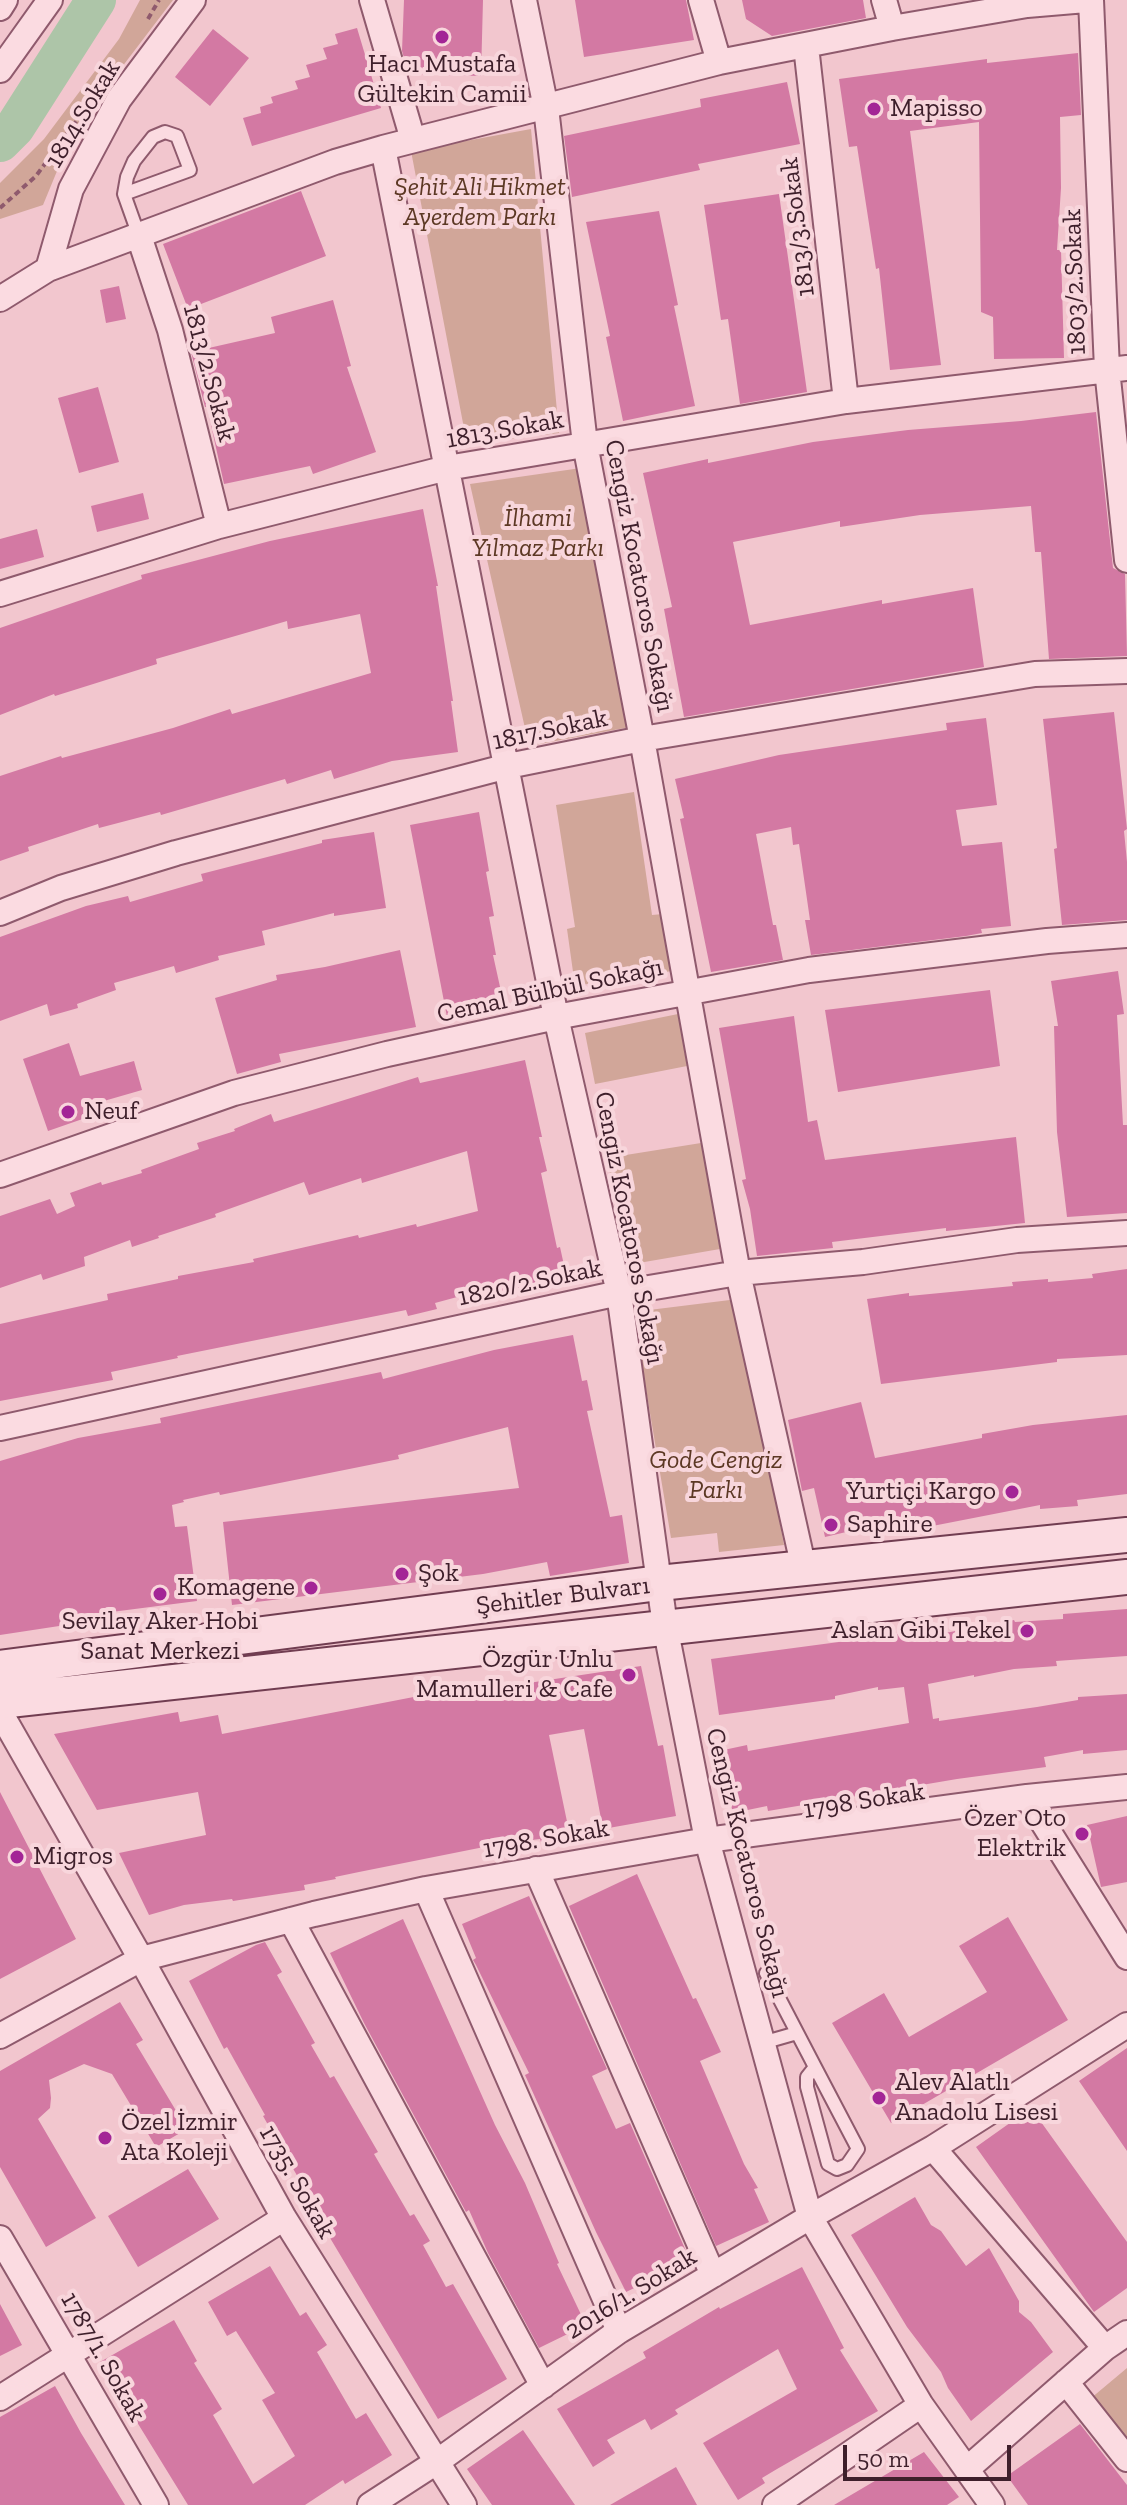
<!DOCTYPE html>
<meta charset="utf-8">
<style>
body{margin:0}
#map{position:relative;width:1127px;height:2505px;overflow:hidden;background:#f2c6ce;font-family:"Zilla Slab",serif}
canvas{display:block}
.scale{position:absolute;left:843px;top:2445px;width:168px;height:36px;box-sizing:border-box;border:4px solid #3e1f2b;border-top:0;padding-left:10px;font-size:24px;line-height:28px;white-space:nowrap;color:#3e1f2b;-webkit-text-stroke:6px #f8d6dc;paint-order:stroke}
</style>
<div id="map">
<canvas width="1127" height="2505"></canvas>
<div class="scale">50 m</div>
</div>
<script>
const c = document.querySelector('canvas').getContext('2d');
c.lineJoin = 'round';
function paint(path, color) { c.fillStyle = color; c.fill(path, 'evenodd'); }
const shape = rows => new Path2D(rows.map(r => 'M' + r).join(''));
function trace(path, color, width, dash) { c.strokeStyle = color; c.lineWidth = width; c.lineCap = dash ? 'butt' : 'round'; c.setLineDash(dash || []); c.stroke(path); }
function write(font, color, halo, rows, align = 'center') {
  c.font = font + ' "Zilla Slab",serif'; c.lineWidth = 8; c.setLineDash([]); c.textBaseline = 'middle'; c.strokeStyle = halo; c.fillStyle = color; for (const [text, x, y, turn = 0] of rows) {
    c.save(); c.translate(x, y); c.rotate((+turn || 0) * Math.PI / 180); c.textAlign = isNaN(turn) ? turn : align; if (halo) c.strokeText(text, 0, 0); c.fillText(text, 0, 0); c.restore();
  }
}
paint(shape([
 [140,0,173,0,74,130,43,205,0,219,0,183,44,139,119,39],
 [531,129,559,433,467,444,411,151],
 [581,468,630,727,529,746,470,484],
 [634,792,652,915,663,914,672,971,575,986,567,929,575,927,556,805],
 [678,1014,687,1066,595,1084,585,1033],
 [701,1143,720,1249,627,1265,607,1158],
 [738,1299,784,1545,719,1552,717,1533,671,1538,633,1312],
 [1127,2368,1127,2448,1090,2399]
]), '#d1a699');
trace(shape([
 [0,142,15,127,96,0]
]), '#adc5a8', 40);
paint(shape([
 [404,0,483,0,481,76,409,74,402,51],
 [575,0,686,0,694,40,584,57],
 [742,0,863,0,866,18,772,36,746,19],
 [357,28,381,108,252,146,243,118,261,113,260,107,273,103,271,97,298,89,295,81,310,77,306,65,327,59,323,48,338,44,335,34],
 [213,29,249,58,210,106,175,77],
 [1078,53,1081,115,1060,117,1061,188,1057,250,1061,250,1064,358,994,359,993,317,981,312,979,122,910,131,941,365,890,370,879,268,876,269,857,146,849,147,839,79,987,59,987,63],
 [787,82,800,144,698,164,700,170,572,197,564,136,701,107,700,99],
 [301,191,326,256,188,309,163,244],
 [779,194,807,392,740,404,728,319,721,320,704,205],
 [659,211,678,305,674,306,695,406,623,421,606,337,610,336,586,222],
 [119,286,126,319,106,323,100,290],
 [333,300,351,366,347,367,376,452,313,474,310,466,224,484,207,407,205,407,191,352,275,333,271,317],
 [98,387,119,462,79,473,58,398],
 [1096,412,1113,568,1125,574,1127,656,1049,659,1041,552,1035,552,1031,506,920,515,840,527,840,521,733,542,750,625,882,600,882,604,973,588,984,667,684,717,664,609,672,607,643,473,708,459,708,463,813,442,908,430,1021,421],
 [143,493,149,519,97,532,91,506],
 [423,509,438,586,436,586,453,701,451,701,458,752,392,761,334,779,331,770,287,784,285,779,161,815,160,812,99,828,98,824,28,847,29,851,0,861,0,776,61,756,62,758,173,728,230,709,232,714,371,673,360,614,288,629,287,621,156,659,157,664,55,696,54,694,0,715,0,628,142,579,141,575,270,541],
 [37,529,44,557,0,569,0,539],
 [1114,712,1127,829,1124,831,1127,862,1127,920,1062,925,1054,849,1057,848,1043,719],
 [986,718,997,805,956,810,962,846,1002,842,1011,926,981,929,982,933,966,936,811,955,805,920,810,920,799,844,793,845,791,827,756,834,773,925,776,925,783,960,711,972,680,819,684,818,675,779,779,755,947,730,946,723],
 [479,812,489,871,486,872,494,916,489,917,496,955,493,955,504,1005,447,1017,410,825],
 [374,832,386,908,334,916,334,913,262,931,265,945,218,956,219,960,176,973,174,966,114,983,116,990,77,1004,78,1008,50,1016,47,1004,0,1021,0,937,86,906,128,896,130,902,203,881,201,874,322,843,322,840],
 [400,950,416,1027,279,1054,281,1062,237,1074,215,998,277,980,276,975,325,967],
 [1118,971,1124,1014,1117,1015,1123,1125,1127,1125,1127,1213,1067,1217,1057,1132,1054,1026,1058,1026,1051,981],
 [990,990,1000,1066,838,1092,825,1010],
 [794,1016,808,1122,817,1120,825,1160,1016,1137,1025,1223,946,1231,946,1228,832,1242,833,1248,757,1256,750,1209,742,1180,746,1179,719,1028],
 [69,1043,80,1076,134,1061,142,1090,90,1105,94,1115,48,1131,23,1059],
 [525,1060,542,1137,539,1137,547,1171,541,1173,557,1248,560,1247,567,1279,496,1295,494,1287,435,1303,437,1309,408,1316,406,1310,177,1356,178,1358,111,1372,113,1380,0,1401,0,1324,108,1300,107,1294,178,1279,178,1276,254,1262,253,1259,358,1235,359,1238,416,1224,417,1227,478,1211,467,1151,362,1183,361,1178,309,1195,304,1182,215,1214,216,1217,158,1236,159,1238,132,1247,130,1240,84,1257,85,1266,43,1280,41,1274,0,1288,0,1216,50,1199,57,1214,75,1206,70,1193,101,1182,102,1185,142,1173,141,1170,199,1149,197,1143,235,1131,234,1129,271,1114,274,1122,418,1077,420,1083],
 [1127,1269,1127,1355,1057,1359,1057,1362,881,1384,867,1299,909,1293,909,1296,1013,1286,1012,1282,1048,1279,1048,1282,1093,1278,1092,1274],
 [573,1335,582,1381,587,1380,593,1410,587,1411,610,1517,622,1515,629,1563,550,1576,547,1562,483,1574,232,1605,223,1522,519,1488,508,1427,398,1455,399,1459,220,1495,219,1492,183,1500,184,1502,172,1505,175,1527,187,1526,197,1601,88,1615,92,1621,0,1635,0,1461,78,1438,161,1423,160,1418,381,1372,383,1379,494,1350],
 [861,1402,875,1458,982,1438,982,1434,1033,1425,1127,1415,1127,1494,1077,1500,1078,1506,1040,1509,1040,1505,917,1529,914,1516,825,1537,814,1488,802,1491,788,1420],
 [1127,1609,1127,1656,1056,1661,1057,1666,1014,1669,974,1677,974,1675,928,1684,933,1719,939,1718,939,1721,1037,1707,1078,1700,1078,1697,1127,1694,1127,1750,1083,1754,1083,1750,1044,1757,1046,1767,957,1779,768,1811,767,1806,733,1813,719,1751,747,1745,748,1751,909,1723,904,1687,878,1690,878,1687,835,1696,835,1699,719,1715,711,1659,944,1628,945,1633,1014,1620,1015,1622,1063,1619,1063,1614],
 [641,1666,658,1746,663,1745,676,1816,603,1829,584,1729,549,1735,570,1836,541,1842,540,1839,499,1844,359,1872,335,1877,336,1879,304,1885,305,1890,233,1901,232,1899,184,1905,149,1915,119,1853,206,1835,198,1792,97,1810,54,1734,178,1712,180,1722,218,1715,222,1734,481,1684,482,1690],
 [0,1792,76,1939,0,1979],
 [1127,1816,1127,1882,1101,1887,1087,1825],
 [637,1874,693,1999,696,1998,721,2052,700,2061,744,2164,758,2188,754,2189,769,2222,716,2246,569,1906],
 [529,1896,607,2069,592,2076,616,2129,630,2123,689,2258,682,2261,684,2264,626,2292,596,2232,525,2075,529,2073,476,1965,473,1960,476,1958,462,1924],
 [1008,1917,1068,2020,891,2123,832,2023,884,1993,909,2037,987,1992,959,1946],
 [403,1919,495,2125,525,2183,559,2263,557,2264,586,2325,539,2348,488,2253,469,2210,466,2212,364,2023,330,1953],
 [265,1942,282,1972,277,1975,315,2043,311,2045,330,2078,334,2076,378,2152,374,2154,410,2216,414,2214,430,2241,423,2245,446,2287,453,2284,507,2379,438,2419,308,2201,311,2200,263,2116,265,2115,227,2047,224,2049,189,1981,256,1945],
 [120,2002,143,2040,136,2044,187,2129,156,2147,112,2074,84,2064,49,2080,51,2098,50,2108,38,2119,96,2218,46,2247,0,2167,0,2071],
 [1127,2048,1127,2151,1079,2081],
 [1031,2108,1127,2242,1127,2288,1094,2312,976,2147],
 [188,2169,219,2219,138,2267,108,2216],
 [915,2197,931,2225,941,2231,966,2266,989,2248,1019,2301,1019,2312,1031,2322,1053,2352,971,2421,948,2388,941,2372,907,2327,851,2235],
 [270,2266,300,2316,306,2312,327,2345,317,2352,356,2419,366,2413,392,2455,345,2484,343,2480,305,2505,188,2505,100,2362,174,2320,197,2361,194,2363,222,2409,213,2415,253,2484,295,2456,262,2400,275,2393,236,2331,227,2336,208,2302],
 [802,2267,844,2348,840,2350,878,2411,777,2469,762,2478,765,2483,738,2500,703,2443,797,2389,778,2349,675,2410,678,2414,651,2430,645,2419,607,2440,615,2453,593,2467,557,2409,646,2358,643,2352,719,2307,720,2309],
 [0,2304,22,2345,0,2356],
 [55,2386,81,2433,125,2505,0,2505,0,2417],
 [1080,2424,1127,2485,1127,2505,1028,2505,1007,2476],
 [523,2430,575,2505,492,2505,467,2469],
 [924,2452,959,2497,947,2505,834,2505],
 [676,2467,697,2505,610,2505]
]), '#d379a3');
const lane = shape([
 [124,194,190,170,177,136,165,132,153,137,134,161,127,177,124,194,139,236],
 [766,1973,815,2067,858,2149,847,2165,837,2169,828,2164,807,2087,807,2077,815,2067],
 [762,2043,797,2033]
]);
const street = shape([
 [372,0,413,140],
 [524,0,546,108,585,444,642,739,738,1273,804,1569],
 [701,0,719,62],
 [884,0,892,28],
 [1091,0,1107,369,1127,560],
 [0,8,5,0],
 [806,46,846,401],
 [0,70,50,0],
 [383,148,556,1017,619,1293,665,1626,707,1840,810,2217,921,2405,992,2505],
 [139,236,170,330,219,526],
 [48,269,71,189,119,99,193,0],
 [0,299,48,269,335,162,383,148,719,62,892,28,1027,5,1086,0],
 [0,594,219,526,447,468,846,401,1127,368],
 [0,913,61,888,176,853,508,766,642,739,1035,674,1127,671],
 [0,1175,234,1093,387,1054,556,1017,809,970,1047,941,1127,935],
 [0,1428,619,1293,738,1273,863,1262,1017,1240,1127,1233],
 [0,1712,141,1959,284,2218,464,2505],
 [1027,1797,1127,1957],
 [536,1869,713,2275],
 [426,1889,619,2331],
 [291,1920,543,2386],
 [0,2036,141,1959,314,1914,426,1889,707,1840,1027,1797,1127,1787],
 [933,2148,1105,2348],
 [0,2238,156,2505],
 [1066,2382,1127,2459],
 [0,2398,284,2218],
 [967,2469,1105,2348,1127,2333],
 [370,2505,438,2461,619,2331,810,2217,933,2148,1127,2025],
 [775,2505,921,2405]
]);
const secondary = shape([
 [0,1668,659,1583,1127,1535],
 [0,1701,1127,1577]
]);
trace(lane, '#8f5a6d', 16);
trace(street, '#8f5a6d', 28);
trace(secondary, '#713d51', 38);
trace(shape([
 [148,19,159,0],
 [0,208,36,176,86,108]
]), '#8f5a6d', 4, [6, 4]);
trace(lane, '#fbdbe1', 12);
trace(street, '#fbdbe1', 24);
trace(secondary, '#fbdbe1', 34);
for (const [x, y, r, color] of [
 [442,37,8,"#a32596"],
 [874,109,8,"#a32596"],
 [68,1112,8,"#a32596"],
 [1012,1492,8,"#a32596"],
 [831,1525,8,"#a32596"],
 [402,1574,8,"#a32596"],
 [311,1588,8,"#a32596"],
 [160,1594,8,"#a32596"],
 [1027,1631,8,"#a32596"],
 [629,1675,8,"#a32596"],
 [1082,1834,8,"#a32596"],
 [17,1857,8,"#a32596"],
 [879,2098,8,"#a32596"],
 [105,2138,8,"#a32596"]
]) { const dot = new Path2D(); dot.arc(x, y, r, 0, 2 * Math.PI); c.fillStyle = color; c.fill(dot); trace(dot, '#f8d6dc', 3); }
write('26px', '#3e1f2b', '#f8d6dc', [
 ["Hacı Mustafa",442,65,"center"],
 ["Gültekin Camii",442,95,"center"],
 ["Mapisso",890,109],
 ["Neuf",84,1112],
 ["Yurtiçi Kargo",996,1492,"right"],
 ["Saphire",847,1525],
 ["Şok",418,1574],
 ["Komagene",295,1588,"right"],
 ["Sevilay Aker Hobi",160,1622,"center"],
 ["Sanat Merkezi",160,1652,"center"],
 ["Aslan Gibi Tekel",1011,1631,"right"],
 ["Özgür Unlu",613,1660,"right"],
 ["Mamulleri & Cafe",613,1690,"right"],
 ["Özer Oto",1066,1819,"right"],
 ["Elektrik",1066,1849,"right"],
 ["Migros",33,1857],
 ["Alev Alatlı",895,2083],
 ["Anadolu Lisesi",895,2113],
 ["Özel İzmir",121,2123],
 ["Ata Koleji",121,2153]
], 'left');
write('26px', '#3e1f2b', '#f8d6dc', [
 ["1814.Sokak",83,114,-59],
 ["1813/3.Sokak",798,227,-97],
 ["1803/2.Sokak",1075,282,-92],
 ["1813/2.Sokak",209,373,75],
 ["1813.Sokak",505,430,-10],
 ["Cengiz Kocatoros Sokağı",639,576,79],
 ["1817.Sokak",550,730,-12],
 ["Cemal Bülbül Sokağı",550,991,-12],
 ["Cengiz Kocatoros Sokağı",629,1228,79],
 ["1820/2.Sokak",530,1283,-12],
 ["Şehitler Bulvarı",563,1596,-7],
 ["1798 Sokak",864,1801,-9],
 ["1798. Sokak",546,1839,-10],
 ["Cengiz Kocatoros Sokağı",747,1863,76],
 ["1735. Sokak",297,2182,60],
 ["2016/1. Sokak",631,2294,-32],
 ["1787/1. Sokak",103,2357,60]
]);
write('italic 26px', '#5c3824', '#f8d6dc', [
 ["Şehit Ali Hikmet",480,188],
 ["Ayerdem Parkı",480,218],
 ["İlhami",538,519],
 ["Yılmaz Parkı",538,549],
 ["Gode Cengiz",716,1461],
 ["Parkı",716,1491]
]);
</script>
